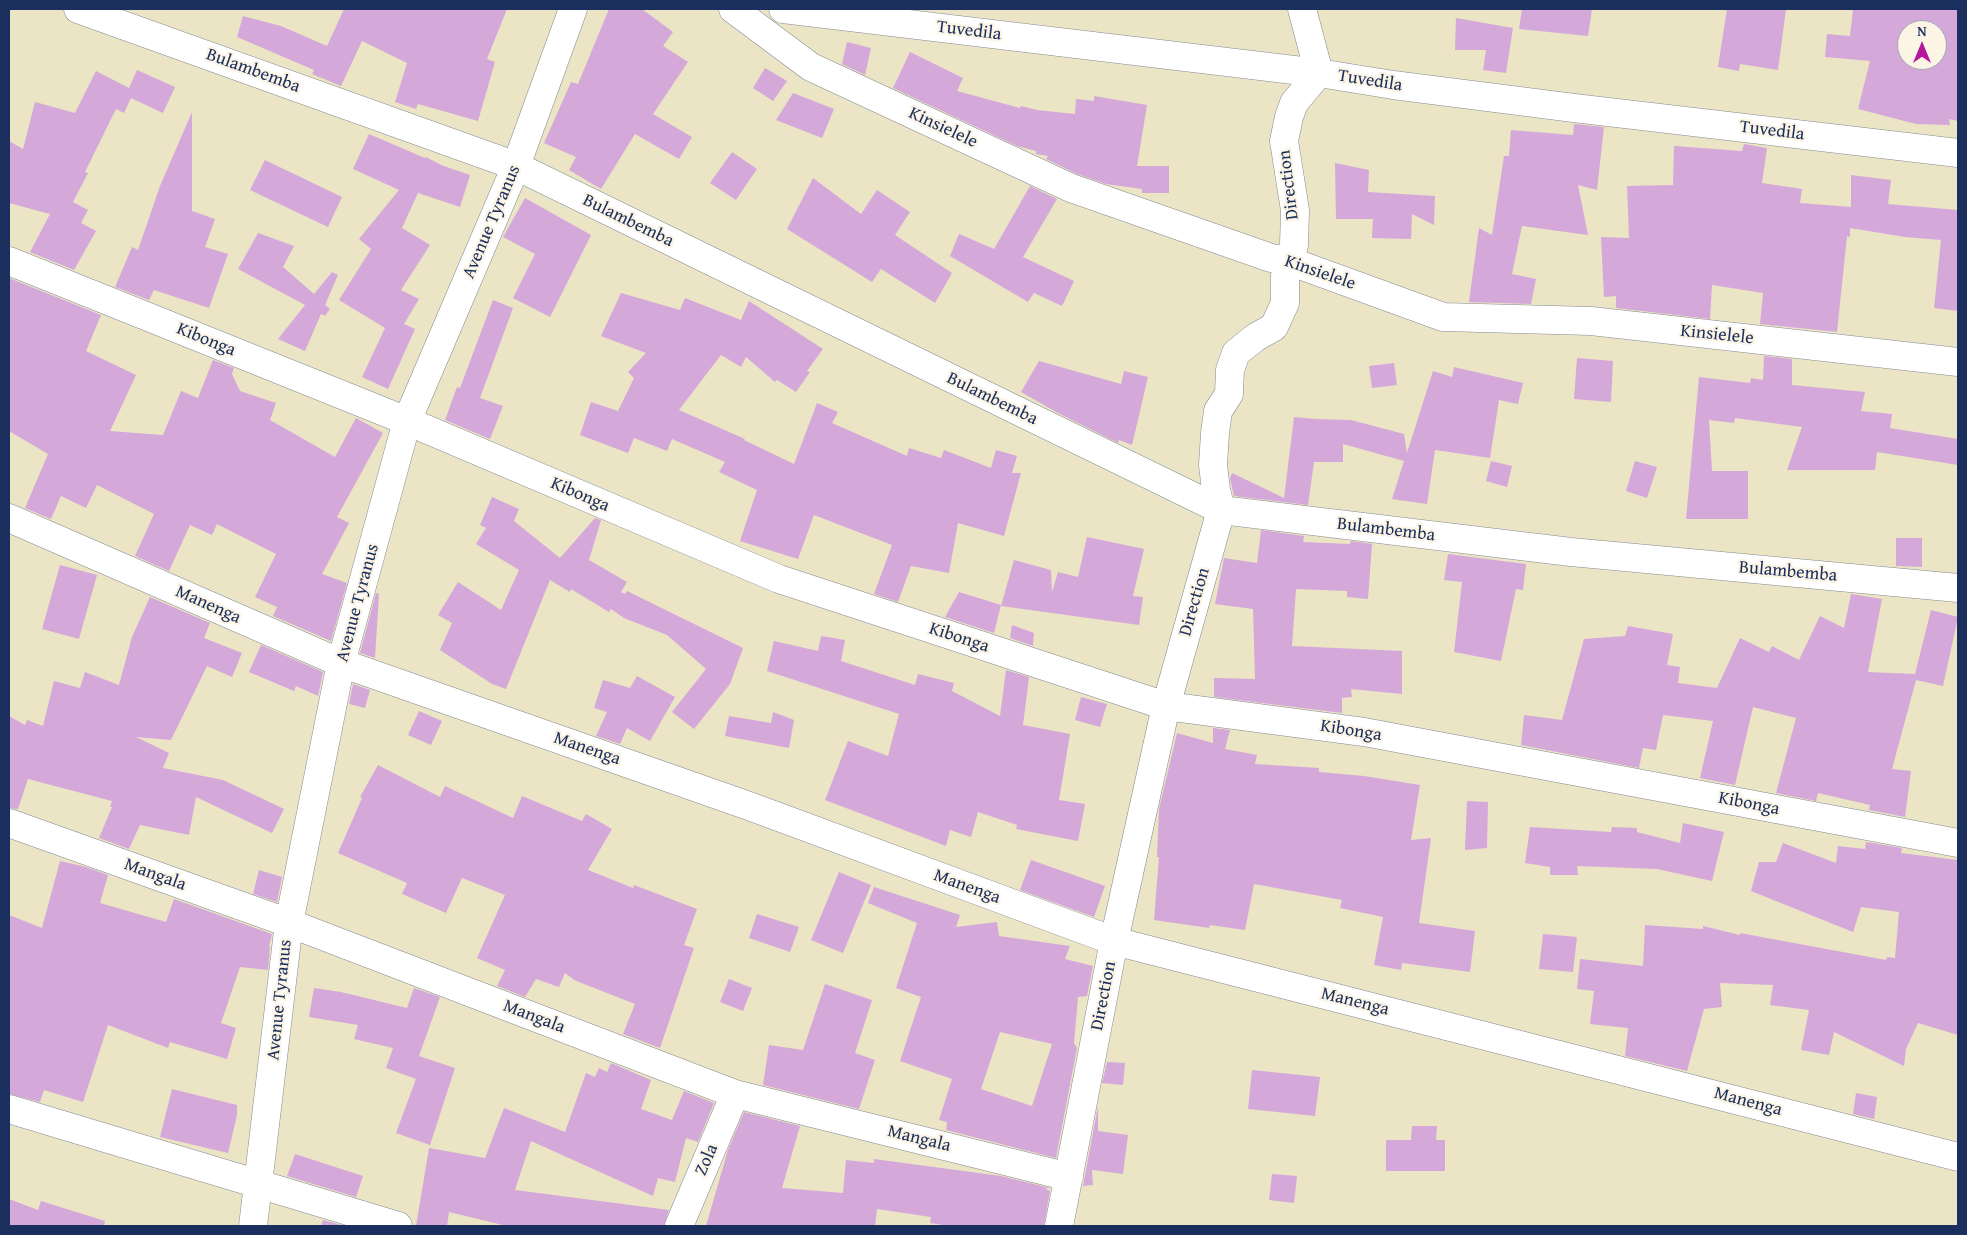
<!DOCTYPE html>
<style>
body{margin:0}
#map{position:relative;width:1967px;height:1235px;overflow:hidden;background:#ebe4c5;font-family:"Gentium Book Plus",serif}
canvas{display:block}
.frame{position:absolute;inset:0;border:10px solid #1b2f5e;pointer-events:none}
.north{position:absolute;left:1897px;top:20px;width:50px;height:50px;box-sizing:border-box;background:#fcf5e5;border:1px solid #a2a6af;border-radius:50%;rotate:0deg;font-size:14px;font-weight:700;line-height:20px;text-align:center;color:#1b2f5e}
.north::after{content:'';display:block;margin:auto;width:18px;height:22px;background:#b5179e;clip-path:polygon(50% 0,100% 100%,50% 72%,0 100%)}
</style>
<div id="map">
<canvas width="1967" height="1235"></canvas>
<div class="frame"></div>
<div class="north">N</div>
</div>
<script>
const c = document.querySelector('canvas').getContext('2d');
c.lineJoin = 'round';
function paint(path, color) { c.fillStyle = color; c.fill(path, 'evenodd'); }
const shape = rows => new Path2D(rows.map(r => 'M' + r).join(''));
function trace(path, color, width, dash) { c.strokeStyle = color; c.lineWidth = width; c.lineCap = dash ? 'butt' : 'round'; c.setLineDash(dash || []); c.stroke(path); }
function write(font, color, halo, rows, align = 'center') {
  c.font = font + ' "Gentium Book Plus",serif'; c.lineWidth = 4.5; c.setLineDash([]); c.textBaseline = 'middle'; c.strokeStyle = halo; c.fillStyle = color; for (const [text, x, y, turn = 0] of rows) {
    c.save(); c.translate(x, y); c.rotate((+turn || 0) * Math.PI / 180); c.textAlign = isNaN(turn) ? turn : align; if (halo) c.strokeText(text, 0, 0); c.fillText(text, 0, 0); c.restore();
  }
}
paint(shape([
 [344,9,507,9,487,59,495,62,478,121,418,104,416,109,395,102,407,63,362,41,341,86,312,74,314,70,237,37,243,16,281,26,327,46],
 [609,9,642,9,673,32,663,46,688,62,653,114,692,137,679,159,635,134,601,189,569,170,576,157,544,143,571,82,578,84],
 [1522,9,1592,9,1588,36,1519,29],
 [1727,9,1786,9,1778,70,1740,64,1739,71,1718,67],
 [1853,9,1958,9,1958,121,1949,119,1950,125,1916,124,1858,109,1870,61,1825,57,1827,34,1850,36],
 [1907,30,1937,30,1937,60,1907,60],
 [1456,18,1513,28,1506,73,1483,70,1486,50,1455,50],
 [847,42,871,48,865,75,842,64],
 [910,52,963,78,957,91,1020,108,1021,106,1037,110,1075,114,1076,99,1094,101,1094,96,1147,105,1137,166,1169,166,1169,193,1142,193,1142,189,1106,184,1077,174,1046,159,1048,156,1036,154,1036,151,1017,146,893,88],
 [765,68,787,81,773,101,753,88],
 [137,70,175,87,163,113,131,98,124,113,116,109,85,172,88,173,73,202,88,210,81,223,96,231,74,270,30,252,50,214,9,203,9,141,23,149,35,102,75,113,96,71,129,88],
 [793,93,834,109,822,138,776,120],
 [192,112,192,211,215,219,205,247,228,254,209,308,154,290,149,300,115,287,132,247,138,250,160,186],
 [1574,124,1604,127,1597,190,1578,185,1588,235,1522,226,1512,274,1536,279,1531,304,1469,302,1479,228,1492,235,1504,156,1509,156,1511,130,1573,135],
 [369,134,425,158,426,157,441,165,470,175,460,207,418,193,402,228,430,245,401,290,419,299,404,324,415,329,388,389,362,377,385,328,339,300,371,249,359,239,399,190,353,169],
 [1744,144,1767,148,1762,183,1802,189,1800,203,1851,207,1851,175,1891,180,1888,204,1958,210,1958,311,1934,308,1941,240,1905,237,1850,228,1850,237,1847,236,1837,332,1760,324,1763,293,1712,285,1710,319,1616,308,1616,296,1604,297,1601,237,1629,238,1627,186,1673,185,1674,146,1742,151],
 [732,152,757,169,736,200,710,183],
 [265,160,342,197,328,227,250,190],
 [1335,163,1369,170,1368,192,1435,196,1434,225,1412,214,1411,239,1372,238,1373,219,1336,219],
 [813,178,861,214,877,190,910,212,895,235,952,273,935,303,881,269,872,282,787,229],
 [1030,186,1057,199,1023,257,1074,281,1062,306,1034,293,1028,302,950,256,959,234,994,249],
 [525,198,591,235,550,317,513,298,535,254,503,237],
 [258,233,294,246,283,267,314,294,332,272,338,275,325,305,330,309,325,316,321,314,305,351,278,339,305,305,238,269],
 [9,278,101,315,86,351,136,375,110,431,163,435,181,391,198,398,213,360,234,368,232,374,240,391,276,403,270,420,335,457,356,418,383,433,337,517,349,523,322,574,347,583,331,641,273,616,277,607,255,597,276,554,217,524,212,535,190,525,169,571,135,556,154,514,97,485,86,508,61,496,51,519,25,508,48,454,9,431],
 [621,293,680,310,685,298,741,320,749,301,823,349,807,371,810,372,796,392,777,380,775,382,746,357,741,367,721,355,679,410,745,439,744,440,794,464,817,403,838,412,832,423,907,456,909,448,941,458,944,450,991,468,996,450,1017,456,1012,473,1021,473,1004,536,958,523,949,573,911,566,898,602,874,594,892,545,814,515,798,559,740,541,757,490,719,472,725,462,672,439,667,451,634,438,628,453,580,435,591,402,618,411,634,378,628,372,646,353,601,336],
 [493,300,513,308,480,398,503,406,490,439,445,420,457,387,460,388],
 [1764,356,1792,359,1792,385,1865,392,1861,411,1892,414,1890,428,1958,439,1958,465,1877,452,1875,470,1787,470,1802,427,1735,418,1734,423,1709,420,1712,471,1748,471,1748,519,1686,519,1699,377,1750,383,1751,378,1763,380],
 [1577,358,1613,361,1611,402,1574,399],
 [1039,361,1121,384,1124,371,1148,377,1132,445,1119,440,1118,443,1058,413,1021,392],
 [1394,363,1397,385,1372,388,1369,366],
 [1454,367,1523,383,1518,404,1499,400,1490,458,1435,450,1427,504,1392,499,1404,461,1343,444,1343,462,1314,462,1308,505,1234,496,1230,478,1232,473,1284,498,1294,417,1315,419,1351,420,1404,434,1407,453,1433,371,1452,377],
 [1491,461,1512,466,1507,487,1486,481],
 [1635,461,1657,467,1647,498,1626,491],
 [492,497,519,509,514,521,560,558,595,518,601,520,589,560,627,582,621,592,625,594,627,591,743,648,730,684,694,729,672,712,706,669,667,635,624,618,611,609,609,612,571,589,570,592,550,580,506,689,492,684,440,650,452,623,438,615,458,582,501,610,519,570,476,544,486,528,480,525],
 [1261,530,1304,536,1303,542,1350,544,1351,541,1372,544,1368,599,1347,597,1347,591,1296,589,1292,646,1402,651,1402,694,1351,689,1352,697,1342,698,1342,713,1214,697,1214,678,1255,679,1253,609,1215,604,1224,558,1257,563],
 [1087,537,1144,549,1133,596,1143,597,1139,625,1001,606,1014,560,1051,570,1052,592,1058,572,1078,577],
 [1896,538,1922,538,1922,567,1896,566],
 [1448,554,1526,564,1523,590,1516,589,1501,661,1454,652,1462,582,1444,580],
 [60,565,97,575,79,639,42,629],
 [959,592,1001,605,994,633,945,617],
 [376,593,379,594,375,658,360,653],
 [1851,594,1882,599,1868,672,1915,674,1931,610,1958,617,1943,686,1916,680,1892,769,1911,771,1905,817,1869,810,1870,805,1818,793,1816,801,1776,793,1796,718,1753,707,1735,785,1700,778,1713,721,1663,715,1656,750,1643,748,1639,768,1521,745,1524,715,1562,720,1584,639,1625,636,1628,626,1673,634,1667,665,1680,667,1678,683,1717,688,1740,638,1769,652,1772,646,1799,660,1820,616,1844,628],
 [150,597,210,623,204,638,242,653,232,677,207,666,171,740,136,737,169,753,163,768,223,780,284,809,272,833,196,797,189,835,140,825,129,849,99,838,112,807,110,807,112,801,28,779,18,809,9,808,9,716,25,725,27,720,43,726,54,681,80,688,85,672,119,685,132,637],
 [1012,625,1034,633,1033,646,1010,638],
 [821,636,845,640,841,661,915,685,918,674,954,683,952,691,1000,716,1006,670,1029,677,1023,725,1070,734,1059,800,1085,804,1078,841,1016,829,1017,825,978,812,971,837,950,830,946,846,825,800,848,741,888,756,899,714,767,671,774,641,818,651],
 [261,645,323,672,318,696,296,686,294,691,249,672],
 [637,676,675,697,650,741,627,728,620,744,596,736,607,712,594,708,603,680,630,688],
 [353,684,370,690,365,708,349,704],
 [1081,697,1107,704,1100,727,1075,720],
 [419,711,442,721,431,745,408,735],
 [773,712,794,720,789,748,725,736,729,716,771,723],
 [1213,728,1230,730,1225,749,1257,755,1255,764,1319,768,1319,772,1364,776,1420,785,1411,840,1431,838,1419,923,1475,931,1470,972,1402,963,1401,970,1374,965,1383,917,1340,908,1342,900,1254,884,1245,930,1210,925,1209,928,1154,920,1159,857,1157,857,1159,809,1177,733,1213,743],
 [378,765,440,797,445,786,513,818,522,796,582,821,586,814,612,829,588,870,633,888,634,885,697,909,684,945,694,948,660,1048,623,1034,635,1004,574,980,565,973,559,987,536,979,525,997,497,986,505,970,477,958,505,895,462,878,446,913,402,894,407,883,338,853,362,798,360,797],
 [1467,801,1488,802,1487,848,1465,850],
 [1683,823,1724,832,1712,881,1657,869,1577,866,1578,875,1550,875,1550,867,1525,863,1530,827,1611,832,1612,827,1637,828,1637,832,1680,843],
 [1866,842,1902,848,1901,853,1958,860,1958,1035,1918,1023,1906,1049,1904,1066,1834,1032,1829,1055,1801,1050,1809,1010,1770,1005,1773,985,1720,983,1722,1007,1704,1009,1687,1071,1625,1056,1628,1028,1590,1024,1594,991,1577,989,1580,959,1643,966,1645,925,1703,929,1703,926,1740,935,1740,933,1886,960,1887,957,1895,958,1899,912,1861,907,1853,932,1751,891,1759,862,1776,862,1783,843,1836,863,1838,846,1865,849],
 [1031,860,1105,886,1094,917,1020,890],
 [60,861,86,867,108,875,100,903,166,922,174,899,272,934,269,946,270,947,268,970,240,967,221,1023,236,1028,227,1059,170,1042,168,1048,108,1025,83,1102,44,1090,40,1102,9,1094,9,915,42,928],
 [259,870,282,877,277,902,253,894],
 [839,872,871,885,843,953,811,940],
 [874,887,960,915,956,927,997,922,999,936,1070,946,1065,959,1093,966,1087,996,1078,997,1074,1043,1077,1048,1056,1158,946,1130,947,1122,939,1120,952,1079,900,1061,921,997,896,988,917,923,868,903],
 [1000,1032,1052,1044,1032,1106,981,1089],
 [757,914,799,927,790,952,749,938],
 [1543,934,1577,937,1573,972,1539,969],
 [729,979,752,988,743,1011,720,1002],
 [825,984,872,1000,855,1053,875,1060,859,1109,763,1085,769,1045,803,1050],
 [314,988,341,992,407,1008,414,988,440,997,419,1056,455,1068,430,1145,396,1133,416,1079,386,1068,393,1048,354,1039,358,1025,309,1017],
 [1107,1062,1125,1063,1123,1085,1102,1083],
 [611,1063,651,1080,641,1109,672,1120,684,1091,714,1103,698,1142,686,1138,675,1182,658,1178,653,1196,531,1141,515,1190,669,1210,664,1226,507,1226,449,1212,447,1226,416,1226,429,1148,485,1158,504,1108,565,1132,586,1073,595,1077,599,1068,607,1072],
 [1252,1070,1320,1077,1315,1116,1248,1109],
 [172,1089,237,1105,237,1115,228,1153,160,1137],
 [1856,1093,1877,1097,1874,1119,1853,1114],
 [1098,1106,1098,1131,1128,1135,1123,1174,1092,1170,1093,1185,1083,1186],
 [744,1112,800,1126,782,1188,843,1193,846,1160,874,1163,874,1159,1001,1176,1050,1188,1045,1189,1050,1191,1044,1226,950,1226,930,1223,931,1217,877,1209,875,1226,706,1226,728,1150],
 [1412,1126,1437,1126,1436,1140,1445,1140,1445,1171,1386,1171,1386,1140,1411,1140],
 [295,1154,363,1176,356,1197,287,1176],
 [1272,1174,1297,1176,1294,1203,1269,1200],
 [9,1199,38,1210,41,1201,105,1221,104,1226,9,1226],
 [323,1220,345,1226,321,1226]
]), '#d4a9da');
const minor = shape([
 [78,9,516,166,1221,510,1571,552,1958,588],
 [733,9,811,67,1071,188,1271,258,1289,261,1443,317,1591,321,1958,362],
 [783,9,1319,73,1393,85,1574,108,1958,153],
 [9,261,407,421,779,579,1166,706,1364,732,1958,843],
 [9,518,341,663,749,806,1114,941,1958,1157],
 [9,823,289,923,735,1094,1069,1177],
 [9,1109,398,1226],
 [253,1226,289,923,341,663,407,421,516,166,573,9],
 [679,1226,735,1094],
 [1059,1226,1114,941,1166,706,1221,510,1216,490,1213,465,1215,433,1218,411,1229,394,1230,370,1236,353,1256,337,1274,327,1285,303,1285,276,1294,245,1295,210,1284,141,1289,117,1294,103,1319,73,1302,9]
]);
trace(minor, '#838a92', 29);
trace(minor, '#fff', 28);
write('18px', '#1b2f5e', '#fcf5e5', [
 ["Tuvedila",969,31,7],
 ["Bulambemba",253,71,20],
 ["Tuvedila",1370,81,9],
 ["Kinsielele",943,128,25],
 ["Tuvedila",1772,131,7],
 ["Direction",1289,185,-97],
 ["Bulambemba",628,221,26],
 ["Avenue Tyranus",492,222,-67],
 ["Kinsielele",1320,273,19],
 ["Kinsielele",1717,335,6],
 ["Kibonga",206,340,22],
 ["Bulambemba",992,399,26],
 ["Kibonga",580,495,23],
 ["Bulambemba",1386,530,7],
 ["Bulambemba",1788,572,5],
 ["Direction",1195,602,-74],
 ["Avenue Tyranus",358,603,-75],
 ["Manenga",208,605,24],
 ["Kibonga",959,638,18],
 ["Kibonga",1351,731,9],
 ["Manenga",587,749,19],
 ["Kibonga",1749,804,11],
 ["Mangala",155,875,20],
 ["Manenga",967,887,20],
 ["Direction",1104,996,-79],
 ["Avenue Tyranus",280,1000,-84],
 ["Manenga",1355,1002,14],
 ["Mangala",534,1017,21],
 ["Manenga",1748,1102,15],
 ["Mangala",919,1139,14],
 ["Zola",707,1160,-67]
]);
</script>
